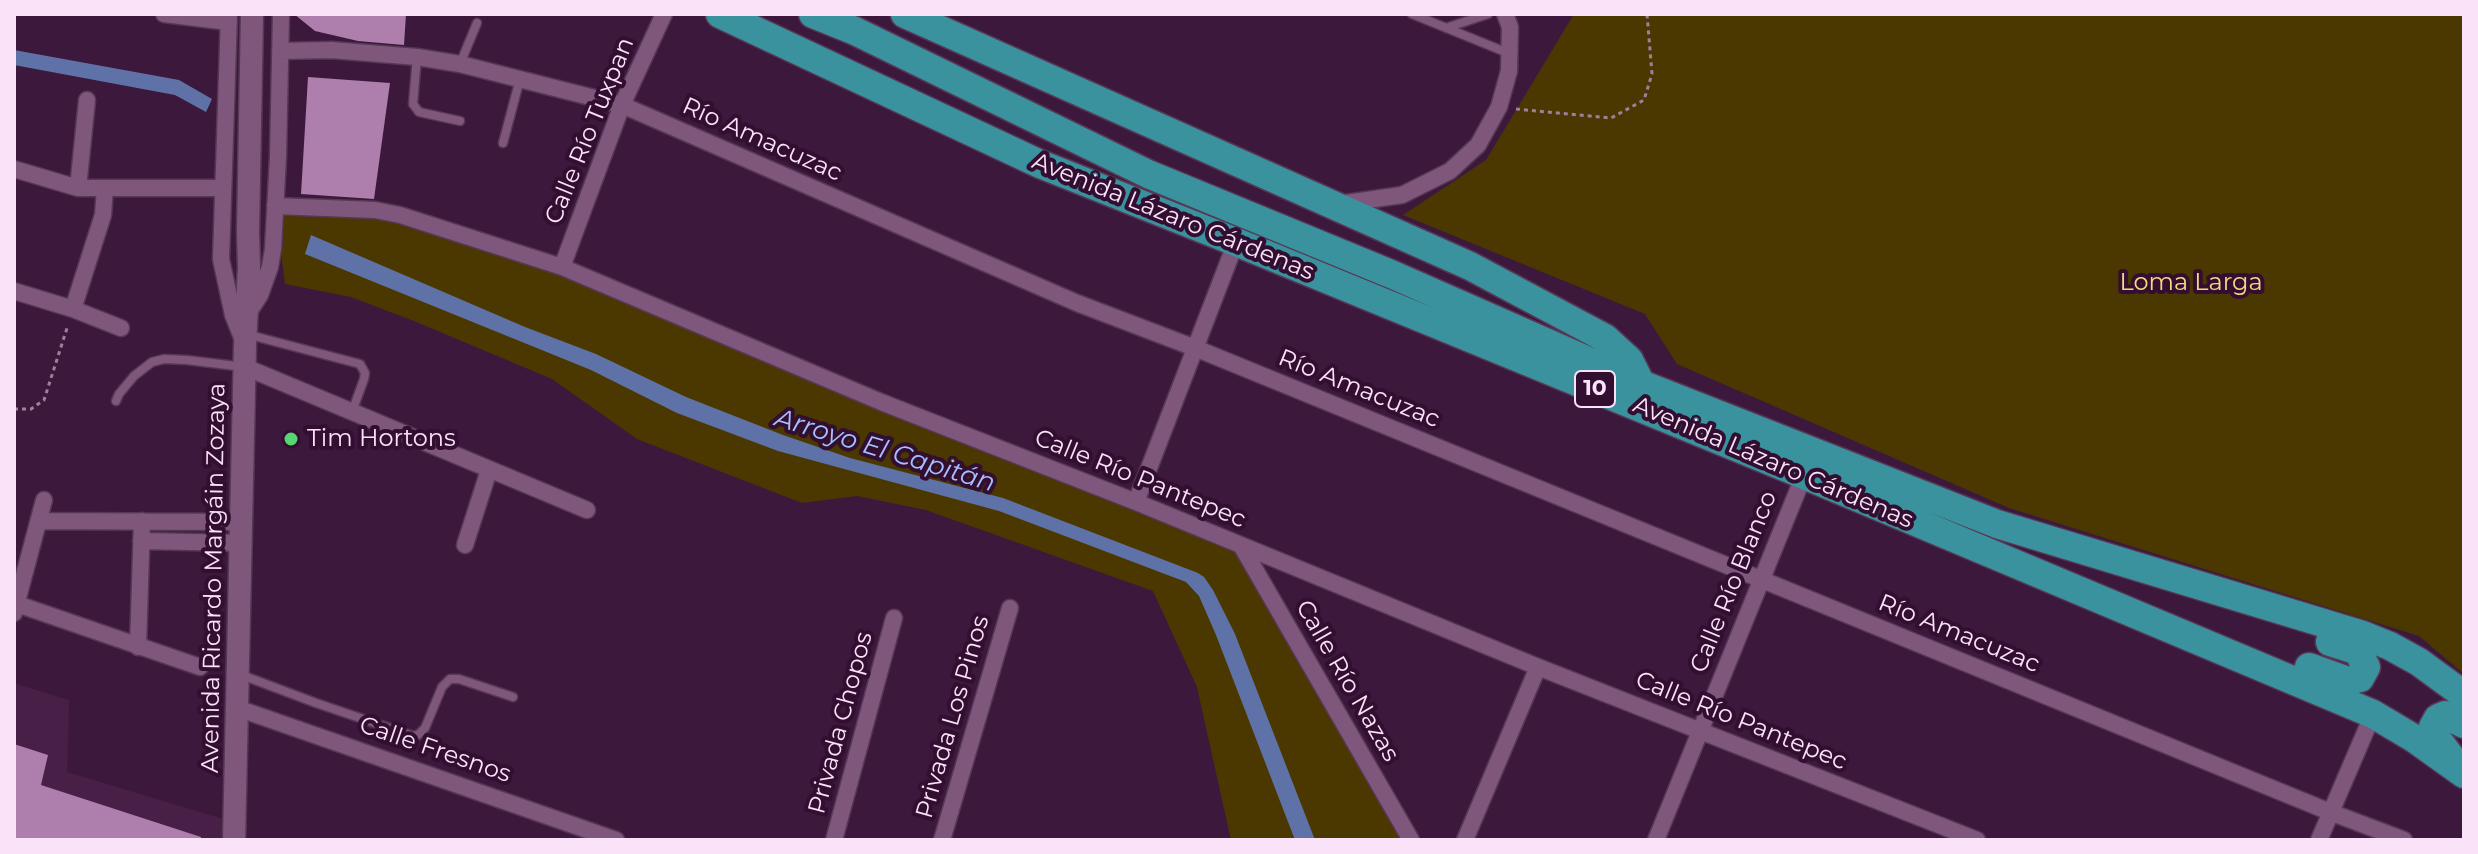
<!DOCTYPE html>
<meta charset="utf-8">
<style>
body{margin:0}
#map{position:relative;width:2478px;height:854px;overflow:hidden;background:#3c193c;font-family:Montserrat,sans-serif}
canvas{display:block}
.frame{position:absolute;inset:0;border:16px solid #fae2f8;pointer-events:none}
</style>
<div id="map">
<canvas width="2478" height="854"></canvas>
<div class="frame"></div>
</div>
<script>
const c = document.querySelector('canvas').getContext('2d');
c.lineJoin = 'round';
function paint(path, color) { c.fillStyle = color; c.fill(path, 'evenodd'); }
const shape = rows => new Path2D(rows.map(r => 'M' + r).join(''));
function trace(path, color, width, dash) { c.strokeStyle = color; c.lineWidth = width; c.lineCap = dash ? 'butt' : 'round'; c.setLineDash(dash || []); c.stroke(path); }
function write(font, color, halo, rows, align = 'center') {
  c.font = font + ' Montserrat,sans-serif'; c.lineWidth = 8; c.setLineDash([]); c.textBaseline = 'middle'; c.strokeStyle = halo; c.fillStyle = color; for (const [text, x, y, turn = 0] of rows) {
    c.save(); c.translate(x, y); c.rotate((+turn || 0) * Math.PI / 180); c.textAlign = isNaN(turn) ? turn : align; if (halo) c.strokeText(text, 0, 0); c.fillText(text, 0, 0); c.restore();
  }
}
paint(shape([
 [14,683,69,700,67,772,223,819,223,840,14,840]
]), '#481f47');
paint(shape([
 [1574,14,2464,14,2464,674,2419,636,2009,508,1677,364,1645,314,1403,215,1486,160],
 [275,206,428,222,1242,547,1411,840,1231,840,1197,687,1153,591,926,510,857,496,802,503,637,439,552,379,414,321,351,297,285,284]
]), '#4b3800');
paint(shape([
 [14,50,179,80,212,99,206,112,175,95,14,65],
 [311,235,525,327,596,354,686,397,783,435,850,458,1003,498,1198,573,1204,577,1213,590,1235,634,1315,840,1295,840,1216,635,1199,596,1186,582,999,511,778,451,677,413,591,370,305,254]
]), '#5f72a7');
paint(shape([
 [294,14,406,14,404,45,358,41,315,31],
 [308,77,390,83,374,199,301,194],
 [14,744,48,755,41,785,201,837,201,840,14,840]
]), '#ae7fac');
const lane = shape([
 [1412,14,1508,53],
 [1446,28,1488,14],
 [417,57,413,104,419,112,460,121],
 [460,64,477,23],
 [503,143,520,79],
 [246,334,360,364,365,373,364,379,352,412],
 [116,401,119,394,134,376,152,362,164,359,187,360,244,367],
 [239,674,316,703,413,736,418,735,425,728,442,687,450,679,459,679,513,697]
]);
const street = shape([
 [164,14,229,22],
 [229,14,221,259,233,315,243,340],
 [280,51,331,50,417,57,460,64,622,105,1077,303,1195,348,2330,812,2404,840],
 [14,169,78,188,223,188],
 [78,188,87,100],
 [1339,204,1402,195,1450,171,1478,145,1499,107,1509,71,1510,27,1505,14],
 [275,206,375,210,400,215,562,267,881,402,1136,502,1538,667,1977,840],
 [562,267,622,105,664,14],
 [14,291,73,309,121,328],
 [73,309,103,215,105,188],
 [247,315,260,295,270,267,273,249,278,157,281,14],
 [245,367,587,510],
 [1136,502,1236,242],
 [39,521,241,522],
 [141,541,241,543],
 [465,545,489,470],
 [1242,547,1411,840],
 [17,604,200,667],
 [14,613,44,500],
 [138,647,142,521],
 [237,708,616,840],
 [834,840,894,618],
 [942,840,1010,608],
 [1465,840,1538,667],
 [1656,840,1804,475],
 [2319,840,2373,714]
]);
const secondary = shape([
 [234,840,245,345,249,268,248,232,252,14]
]);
const highway = shape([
 [720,14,1040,164,1236,242,1804,475,2373,714,2415,739,2464,774],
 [813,14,855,31,1148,174,1391,274,1641,384,1997,524,2363,635,2390,646,2419,662,2464,695],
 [905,14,1470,266,1605,338,1629,360,1641,384],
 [2309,667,2348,681,2360,678,2366,667,2358,651,2330,642],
 [2453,760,2434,735,2433,727,2438,718,2445,715,2464,724]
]);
trace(lane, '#563855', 11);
trace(street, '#563855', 19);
trace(secondary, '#563855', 25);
trace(highway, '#563855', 31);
trace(shape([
 [1516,109,1611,118,1644,100,1652,74,1647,14],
 [14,409,31,409,44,400,68,325]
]), '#9e809d', 3, [4, 4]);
trace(lane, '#7f577d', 8);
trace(street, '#7f577d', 16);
trace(secondary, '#7f577d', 22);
trace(highway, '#3a929e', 28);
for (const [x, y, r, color] of [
 [291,439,8,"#55d672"]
]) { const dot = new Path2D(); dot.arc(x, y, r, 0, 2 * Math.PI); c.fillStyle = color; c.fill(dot); trace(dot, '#320f31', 3); }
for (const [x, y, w] of [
 [1595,389,40]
]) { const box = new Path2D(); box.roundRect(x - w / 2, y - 18, w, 36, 6); c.fillStyle = '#320f31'; c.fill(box); trace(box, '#fae2f8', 2); }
write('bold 22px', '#fae2f8', null, [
 ["10",1595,389]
]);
write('24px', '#fae2f8', '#320f31', [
 ["Calle Río Tuxpan",590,131,-68],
 ["Río Amacuzac",762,140,24],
 ["Avenida Lázaro Cárdenas",1173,217,22],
 ["Río Amacuzac",1359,389,22],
 ["Avenida Lázaro Cárdenas",1773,463,23],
 ["Calle Río Pantepec",1140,479,22],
 ["Avenida Ricardo Margáin Zozaya",214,578,-89],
 ["Calle Río Blanco",1734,582,-68],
 ["Río Amacuzac",1959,634,22],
 ["Calle Río Nazas",1347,681,60],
 ["Privada Los Pinos",953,717,-74],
 ["Calle Río Pantepec",1741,721,22],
 ["Privada Chopos",841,723,-75],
 ["Calle Fresnos",435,750,19]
]);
write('24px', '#fad67d', '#320f31', [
 ["Loma Larga",2191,283]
]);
write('24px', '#fae2f8', '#320f31', [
 ["Tim Hortons",307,439]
], 'left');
write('italic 26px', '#a8c0ff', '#320f31', [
 ["Arroyo El Capitán",885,451,17]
]);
</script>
